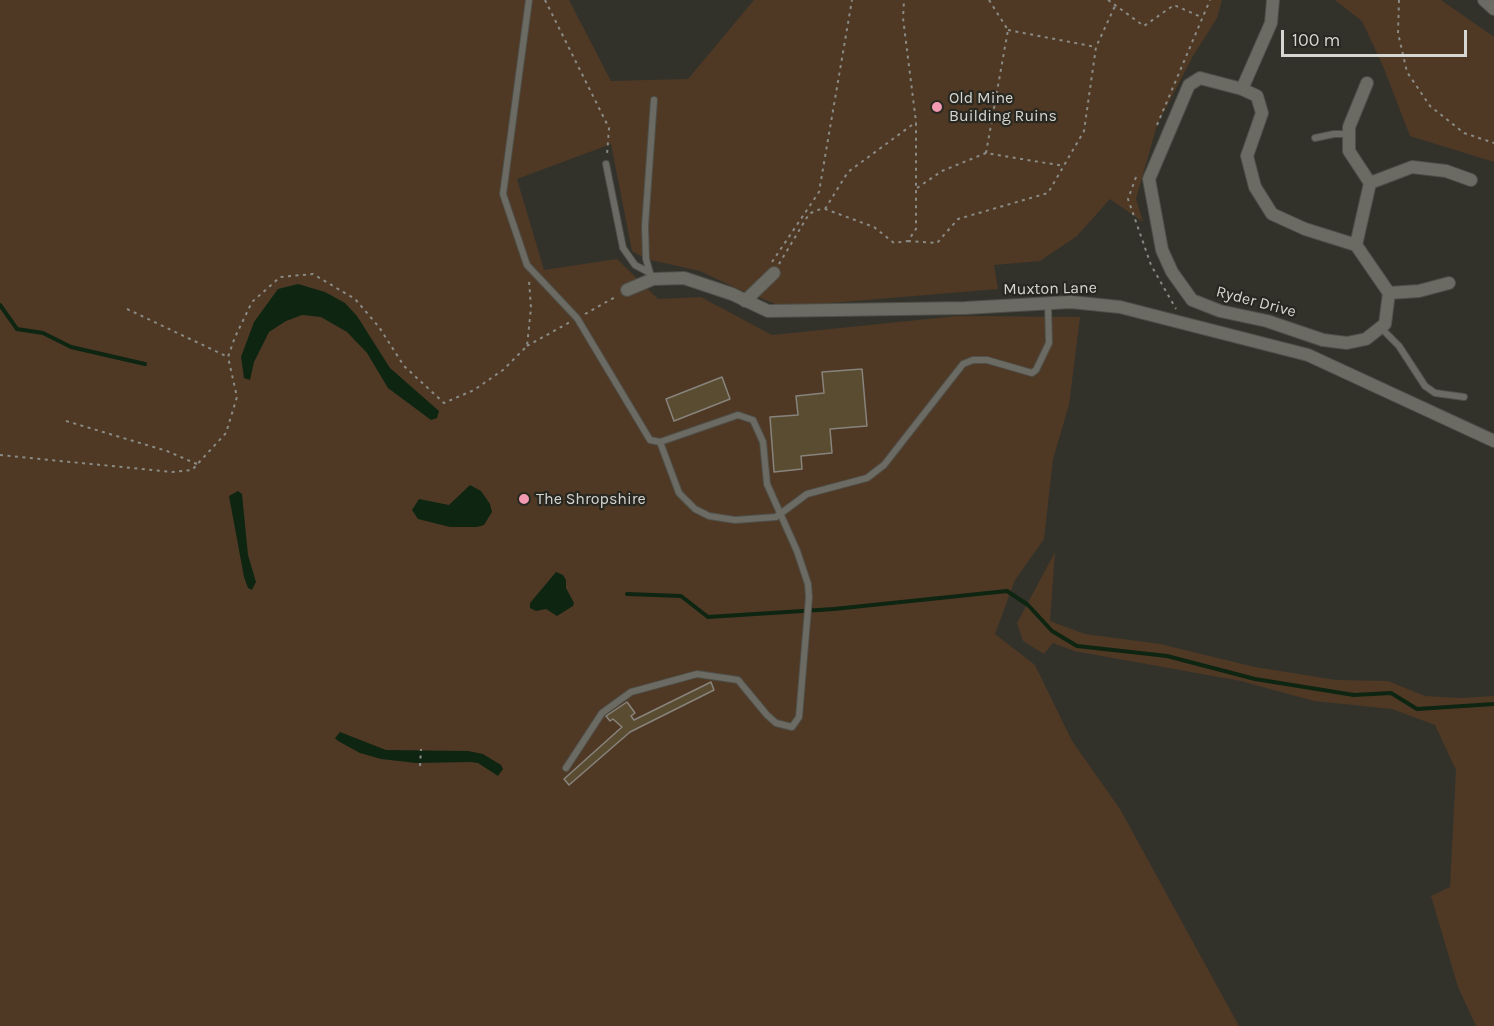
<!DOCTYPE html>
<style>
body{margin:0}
#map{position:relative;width:1494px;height:1026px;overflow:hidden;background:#32322b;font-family:Karla,sans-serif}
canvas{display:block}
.scale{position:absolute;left:1281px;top:30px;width:186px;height:27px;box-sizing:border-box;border:3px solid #d6d6d2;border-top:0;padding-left:8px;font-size:18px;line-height:21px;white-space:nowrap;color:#d6d6d2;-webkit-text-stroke:4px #282821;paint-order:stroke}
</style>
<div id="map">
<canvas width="1494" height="1026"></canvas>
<div class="scale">100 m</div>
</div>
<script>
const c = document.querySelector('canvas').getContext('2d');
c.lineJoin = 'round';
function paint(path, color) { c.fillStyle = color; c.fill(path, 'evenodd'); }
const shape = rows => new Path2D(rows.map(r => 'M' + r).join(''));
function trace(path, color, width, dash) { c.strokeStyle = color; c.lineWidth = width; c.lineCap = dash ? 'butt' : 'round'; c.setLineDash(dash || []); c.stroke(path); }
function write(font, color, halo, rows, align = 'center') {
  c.font = font + ' Karla,sans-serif'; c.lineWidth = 4.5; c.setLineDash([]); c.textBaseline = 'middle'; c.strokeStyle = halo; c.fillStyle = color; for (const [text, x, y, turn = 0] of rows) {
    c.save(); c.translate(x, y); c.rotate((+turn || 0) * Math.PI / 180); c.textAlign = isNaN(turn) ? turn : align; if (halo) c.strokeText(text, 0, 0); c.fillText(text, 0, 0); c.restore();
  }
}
paint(shape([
 [0,0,569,0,611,81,688,79,754,0,1222,0,1217,18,1193,56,1157,125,1136,199,1143,222,1110,199,1077,236,1040,261,994,265,998,289,783,307,738,289,700,271,646,259,632,251,611,144,517,179,544,270,617,259,658,299,701,297,772,335,957,316,1080,317,1069,405,1053,459,1044,539,1015,580,995,634,1035,665,1072,741,1120,809,1239,1026,0,1026],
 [1335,0,1441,0,1494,37,1494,162,1410,136,1383,66,1362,21],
 [1055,552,1050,621,1085,634,1160,644,1255,667,1336,680,1388,681,1425,696,1460,698,1494,696,1494,1026,1476,1026,1458,987,1431,896,1450,887,1456,770,1435,725,1392,709,1314,701,1241,681,1074,651,1053,643,1044,654,1023,641,1017,623]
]), '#4f3925');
paint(shape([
 [298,284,325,292,345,303,357,316,390,368,439,411,437,418,431,420,388,388,367,353,347,332,321,317,302,315,286,321,269,332,254,362,250,380,244,378,241,357,254,322,278,289],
 [470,485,481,491,490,504,492,512,484,525,477,527,450,527,418,519,412,510,419,499,449,505],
 [238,491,242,494,248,555,256,582,252,590,248,588,244,577,229,496],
 [556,572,563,575,566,580,566,588,574,603,573,606,557,616,546,609,536,611,530,608,530,603],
 [340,732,386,750,468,751,483,754,501,765,503,769,498,776,478,763,470,762,416,763,381,759,360,753,338,741,335,738]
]), '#0e2512');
trace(shape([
 [0,305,17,329,43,333,71,347,145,364],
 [627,594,681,596,708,617,834,609,1007,591,1028,605,1052,631,1077,646,1167,656,1255,679,1354,695,1391,693,1417,709,1494,704]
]), '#0e2512', 4);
const building = shape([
 [862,369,867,426,830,429,832,453,801,456,802,469,774,472,770,417,798,415,796,396,824,393,822,372,862,369],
 [722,377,730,399,674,421,666,399,722,377],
 [711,682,714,690,630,732,569,785,564,779,622,727,613,719,610,721,606,716,627,702,635,713,631,716,634,720,711,682]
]);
paint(building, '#594c31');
trace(building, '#88847d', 1.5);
const lane = shape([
 [529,0,503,194,527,265,577,318,650,440,660,442,738,415,753,420,763,442,767,484,797,551,808,584,809,597,799,717,792,727,776,723,767,715,738,680,697,674,631,692,602,713,566,768],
 [1315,138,1334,134,1349,134],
 [606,164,623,248,635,265,650,273],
 [650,273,646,259,645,226,654,100],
 [1381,328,1399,346,1425,386,1435,393,1464,397],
 [660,442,679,493,695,509,709,516,735,520,776,517,807,494,867,478,884,465,963,364,973,360,987,360,1032,373,1036,370,1049,343,1048,305]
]);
const street = shape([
 [1273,0,1271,23,1242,89,1200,78,1189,85,1149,179,1162,250,1172,272,1192,300,1220,311,1267,321,1323,340,1347,343,1366,339,1385,324,1389,293],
 [1484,0,1494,9],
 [1367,83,1349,127,1349,151,1370,183],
 [1242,89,1257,96,1262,113,1247,156,1255,187,1272,214,1305,229,1356,245],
 [1449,283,1419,291,1389,293,1356,245,1370,183,1412,167,1446,171,1471,180],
 [627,290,653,279,684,278,732,294,768,311,965,308,1071,302,1120,307,1308,355,1494,441],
 [745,301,774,273]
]);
trace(lane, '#4f4f49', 8);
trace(street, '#4f4f49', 14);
trace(shape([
 [545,0,609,128,607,155],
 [989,0,1008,30,986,153,1064,166],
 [1108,0,1144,26,1174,5,1201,17],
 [1399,0,1398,33,1407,72,1430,106,1464,133,1494,143],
 [1008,30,1096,47],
 [1157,125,1210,0],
 [1136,177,1128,199,1151,265,1176,309],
 [917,188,942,171,986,153],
 [825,209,848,172,916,122],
 [908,241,937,243,958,219,1048,193,1084,131,1096,47,1115,6],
 [772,262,819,192,852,0],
 [779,264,809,214,817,210,825,209,874,227,894,243,908,241,916,229,916,122,903,18,904,0],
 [127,309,228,357],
 [585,314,617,296],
 [527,346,570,322],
 [66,421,167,451,197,464],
 [0,455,172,472,192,470,226,433,237,397,228,357,235,337,252,302,280,277,313,274,355,299,379,327,404,366,444,403,474,390,503,370,527,346,531,308,529,280],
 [420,766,421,749]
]), '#8b8b86', 2, [3, 4.5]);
trace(lane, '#6b6b64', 6);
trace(street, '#6b6b64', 12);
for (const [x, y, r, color] of [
 [937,107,6,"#f19ab2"],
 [524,499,6,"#f19ab2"]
]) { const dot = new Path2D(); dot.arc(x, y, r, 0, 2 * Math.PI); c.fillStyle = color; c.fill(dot); trace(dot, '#282821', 2); }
write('16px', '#d6d6d2', '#282821', [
 ["Old Mine",949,98],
 ["Building Ruins",949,116],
 ["The Shropshire",536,499]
], 'left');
write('16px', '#d6d6d2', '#282821', [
 ["Muxton Lane",1050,289,-1],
 ["Ryder Drive",1256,302,15]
]);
</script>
